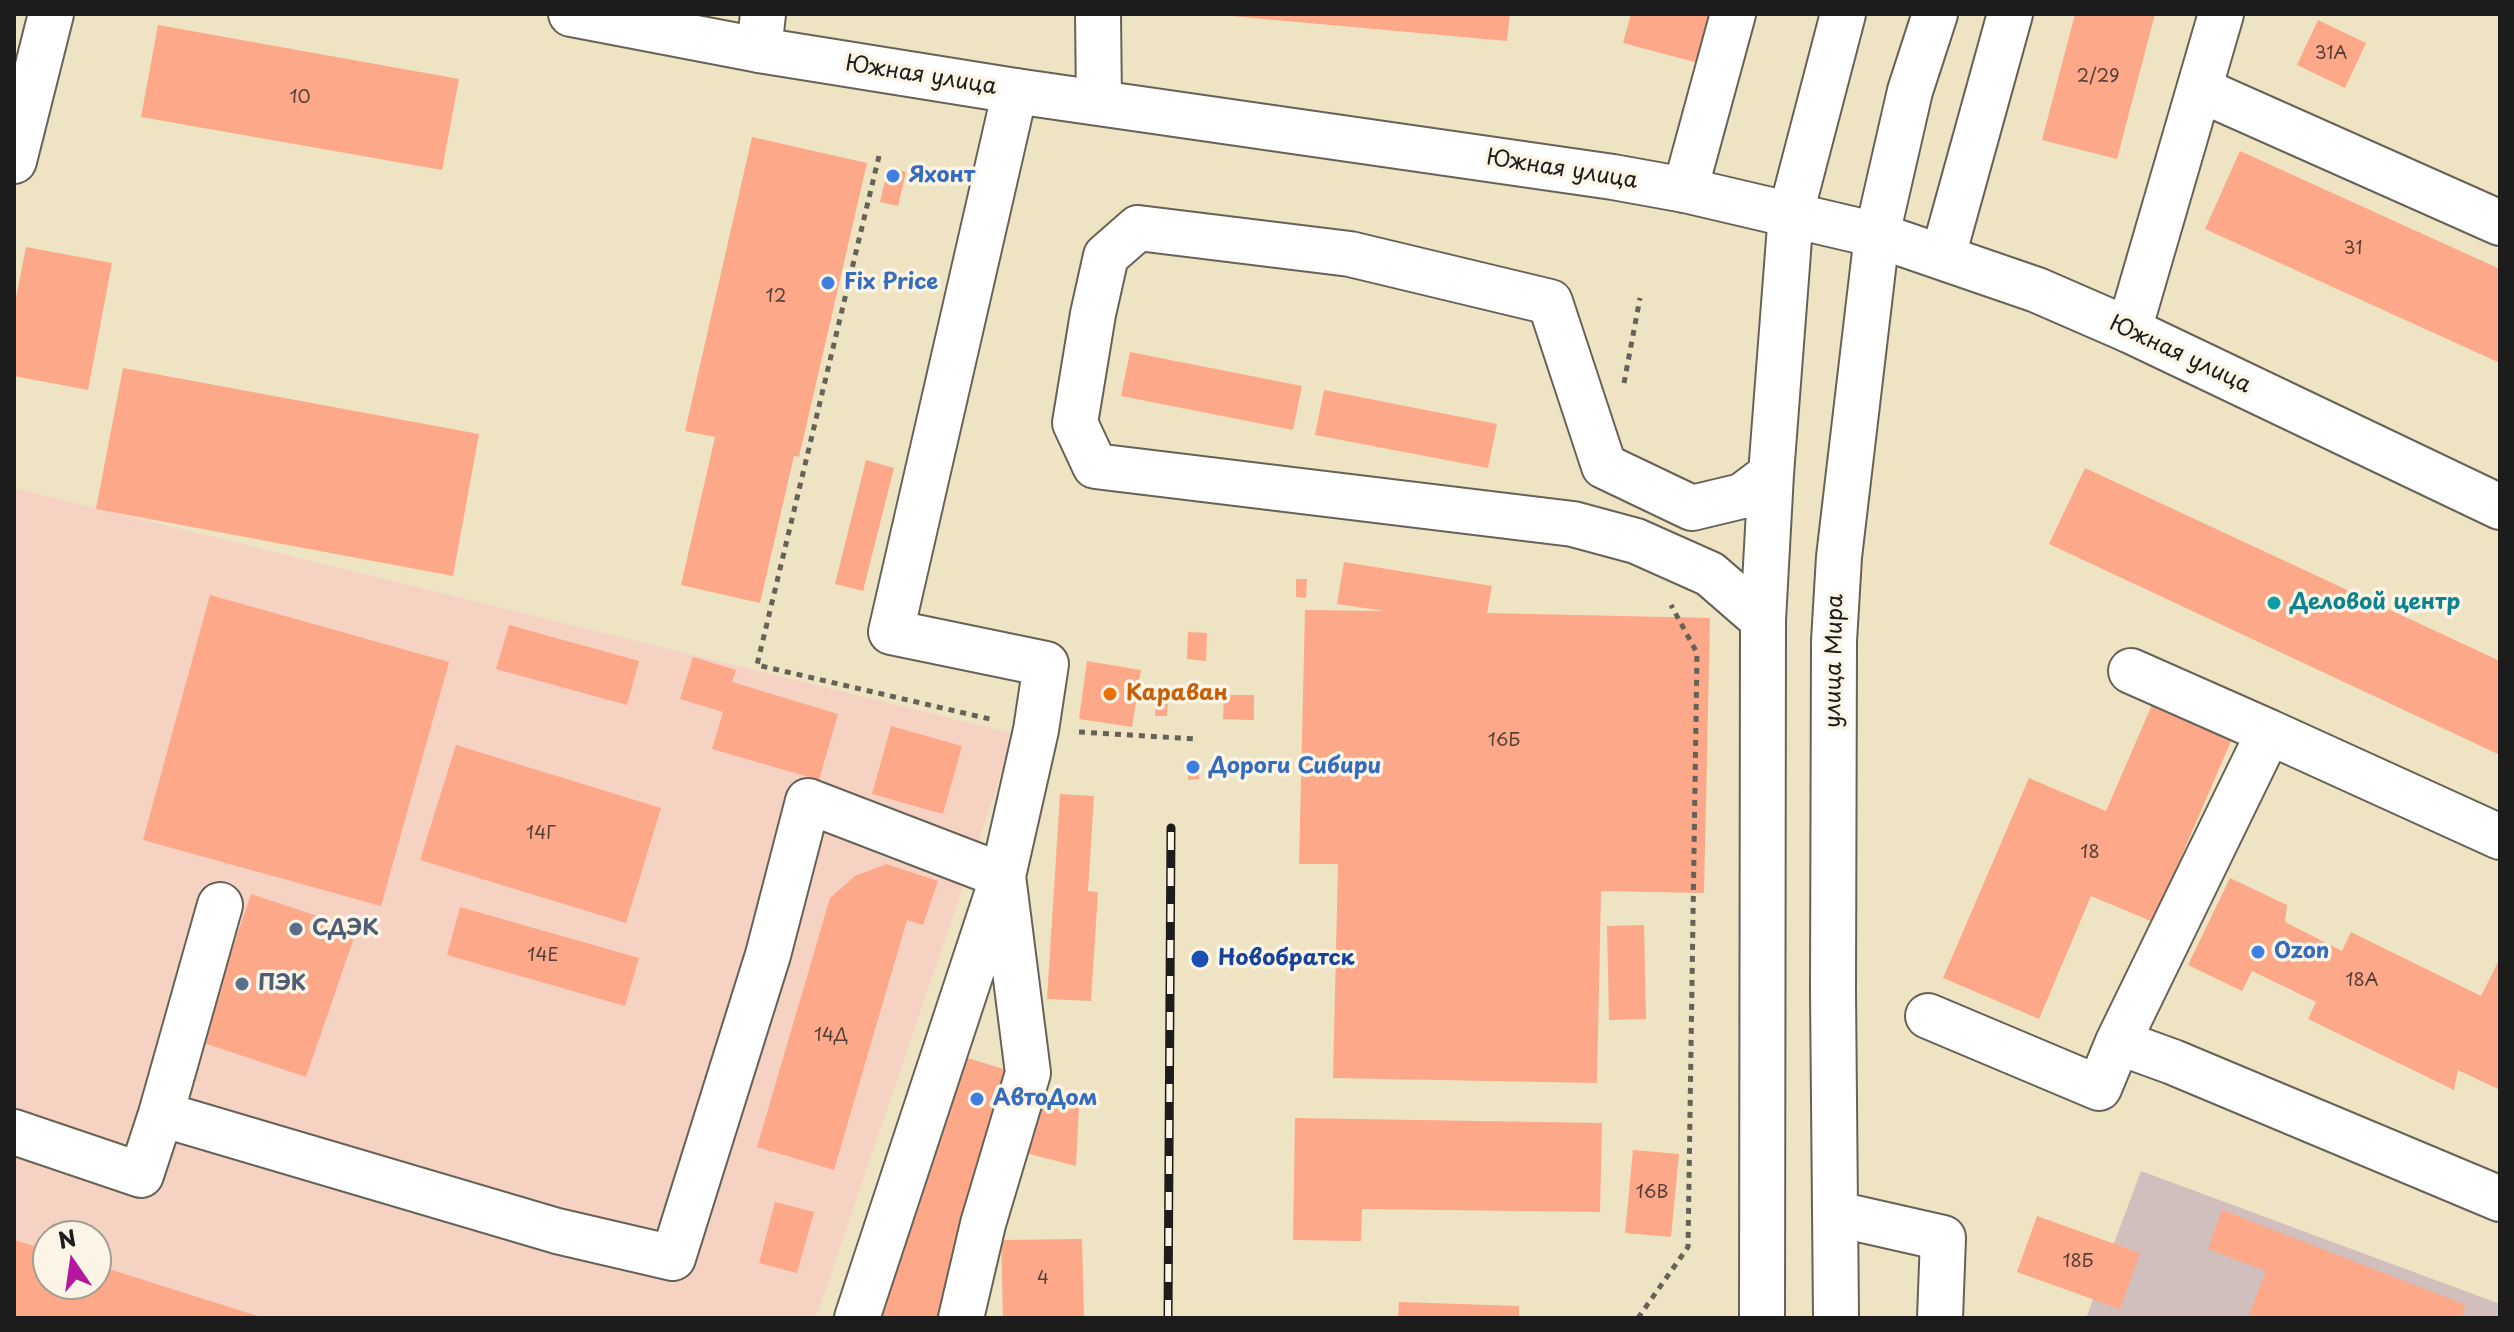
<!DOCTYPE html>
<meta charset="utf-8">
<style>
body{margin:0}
#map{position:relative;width:2514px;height:1332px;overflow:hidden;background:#eee4c4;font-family:"Playpen Sans",sans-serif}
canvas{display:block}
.frame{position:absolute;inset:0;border:16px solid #1c1c1c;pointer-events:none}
.north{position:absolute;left:32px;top:1220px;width:80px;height:80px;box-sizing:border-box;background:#fcf5e5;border:2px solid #a29e95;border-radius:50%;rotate:347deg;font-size:22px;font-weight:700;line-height:32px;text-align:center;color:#1c1c1c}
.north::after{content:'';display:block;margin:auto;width:28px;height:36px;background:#b5179e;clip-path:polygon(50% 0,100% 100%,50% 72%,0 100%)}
</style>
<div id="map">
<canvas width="2514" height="1332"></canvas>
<div class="frame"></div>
<div class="north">N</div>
</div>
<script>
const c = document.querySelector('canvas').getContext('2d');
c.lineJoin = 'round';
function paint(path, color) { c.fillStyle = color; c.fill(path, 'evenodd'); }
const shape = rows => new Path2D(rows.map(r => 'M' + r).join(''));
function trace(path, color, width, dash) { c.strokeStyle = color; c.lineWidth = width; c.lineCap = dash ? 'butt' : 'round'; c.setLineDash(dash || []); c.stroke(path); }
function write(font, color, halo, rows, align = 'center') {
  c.font = font + ' "Playpen Sans",sans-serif'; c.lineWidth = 7; c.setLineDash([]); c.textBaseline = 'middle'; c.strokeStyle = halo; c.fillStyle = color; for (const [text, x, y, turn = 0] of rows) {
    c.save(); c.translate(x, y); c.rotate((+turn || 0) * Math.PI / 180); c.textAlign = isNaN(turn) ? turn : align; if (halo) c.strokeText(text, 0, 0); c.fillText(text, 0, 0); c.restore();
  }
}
paint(shape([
 [14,488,1015,734,816,1318,14,1318],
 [48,1236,96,1236,96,1284,48,1284]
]), '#f6d2c3');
paint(shape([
 [2141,1171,2500,1304,2500,1318,2086,1318]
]), '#d1bfbd');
paint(shape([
 [1231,14,1510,14,1507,41,1231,16],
 [1631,14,1716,14,1702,64,1623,43],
 [2075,14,2155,14,2117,159,2042,140],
 [2318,20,2366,43,2345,88,2297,65],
 [158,25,459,79,442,170,141,117],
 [752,137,867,163,799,457,794,456,760,603,681,585,715,437,685,431],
 [2240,151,2500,269,2500,363,2205,229],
 [888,168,906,172,898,206,880,202],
 [26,247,112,263,88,390,14,376,14,308],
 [1130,352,1302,386,1293,430,1121,396],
 [123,368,479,434,453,576,96,509],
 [1324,390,1497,424,1488,468,1315,435],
 [866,460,894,468,863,591,835,584],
 [2085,468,2500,661,2500,755,2049,544],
 [1344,562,1492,586,1487,613,1710,618,1704,893,1601,891,1597,1083,1333,1078,1338,864,1299,864,1305,610,1385,611,1337,604],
 [1296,579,1307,579,1306,598,1296,597],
 [210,595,449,662,381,906,143,840],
 [509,625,639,661,627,705,496,669],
 [1188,632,1207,633,1206,661,1187,659],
 [693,657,736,670,732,682,838,714,819,780,712,749,723,712,680,699],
 [1087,661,1141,670,1132,727,1079,719],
 [2158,691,2238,725,2153,922,2091,896,2039,1019,1943,978,2029,778,2106,811],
 [1224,695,1254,695,1254,720,1223,719],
 [1156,701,1168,701,1167,716,1155,716],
 [891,726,962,746,943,814,872,794],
 [456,745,661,808,626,923,420,860],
 [1189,761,1199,762,1199,779,1188,780],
 [1060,794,1094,796,1088,891,1098,892,1091,1001,1047,999],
 [886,864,938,881,923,925,907,920,834,1170,757,1147,830,898,855,876],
 [2230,878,2287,905,2285,922,2342,951,2351,932,2481,996,2500,958,2500,1090,2458,1070,2454,1090,2308,1019,2316,1002,2252,971,2242,991,2188,965],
 [251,894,357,929,306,1077,201,1042],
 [460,907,639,958,625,1006,447,955],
 [1644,925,1646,1019,1609,1020,1607,926],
 [958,1055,1017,1073,944,1318,879,1318],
 [1043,1091,1079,1105,1076,1166,1022,1152],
 [1295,1118,1602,1123,1600,1212,1362,1209,1361,1241,1293,1240],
 [1633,1150,1679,1154,1671,1237,1625,1233],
 [775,1202,814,1212,797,1273,759,1263],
 [2222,1210,2466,1305,2461,1318,2248,1318,2266,1271,2208,1249],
 [2037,1216,2140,1253,2120,1309,2017,1272],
 [1082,1239,1084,1318,1003,1318,1001,1240],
 [14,1240,48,1250,48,1284,96,1284,96,1265,264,1318,14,1318],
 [1399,1302,1519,1306,1519,1318,1398,1318]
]), '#fda889');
const minor = shape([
 [1098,14,1099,102],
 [759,50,763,14],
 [2201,90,2500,223],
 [14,161,51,14],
 [1685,190,1733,14],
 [1943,256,2010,14],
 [2129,330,2221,14],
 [1763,620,1710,574,1636,541,1573,524,1095,466,1075,423,1093,314,1106,256,1138,228,1350,254,1550,302,1604,466,1692,508,1742,496,1771,474],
 [2131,671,2269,732],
 [2500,837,2269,732,2118,1042,2173,1062,2500,1199],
 [1928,1016,2099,1088,2118,1042],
 [161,1114,557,1231,673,1258,768,955,808,801,1003,876,857,1318],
 [14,1132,141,1175,161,1114,220,905],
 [1837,1214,1943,1238,1940,1318],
 [961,1318,983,1224,1028,1073,1003,876,1036,730,1046,664,891,632,1015,91],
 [1762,1318,1763,620,1771,474,1791,213,1843,14],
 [1836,1318,1833,991,1834,641,1839,557,1877,235,1910,91,1935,14]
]);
const major = shape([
 [571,14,759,50,1015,91,1613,177,1685,190,1877,235,2037,290,2129,330,2500,507]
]);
trace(minor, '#666257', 48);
trace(major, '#666257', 48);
trace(shape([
 [879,156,757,665,994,720],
 [1624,383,1640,298],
 [1079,732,1196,739],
 [1638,1318,1688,1247,1697,653,1671,605]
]), '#666257', 5, [6, 6]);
trace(minor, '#fff', 44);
trace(major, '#fff', 44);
const rail = shape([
 [1168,1318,1171,828]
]);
trace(rail, '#1c1c1c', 9);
trace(rail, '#fcf5e5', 6, [18]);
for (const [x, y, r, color] of [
 [893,176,8,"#3f7fe0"],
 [828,283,8,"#3f7fe0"],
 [2274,603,8,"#0f9aa8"],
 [1110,694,8,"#e8710a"],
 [1193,767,8,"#3f7fe0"],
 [296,929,8,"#5c6f8a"],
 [2258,952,8,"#3f7fe0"],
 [1200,959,10,"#1a4fb4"],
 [242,984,8,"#5c6f8a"],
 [977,1099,8,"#3f7fe0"]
]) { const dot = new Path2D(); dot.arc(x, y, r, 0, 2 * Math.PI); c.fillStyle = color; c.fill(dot); trace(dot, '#fcf5e5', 3); }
write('18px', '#543f37', null, [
 ["31А",2331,54],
 ["2/29",2098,77],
 ["10",300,98],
 ["31",2353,249],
 ["12",776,297],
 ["16Б",1504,741],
 ["14Г",541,834],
 ["18",2090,853],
 ["14Е",543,956],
 ["18А",2362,981],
 ["14Д",831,1036],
 ["16В",1652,1193],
 ["18Б",2078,1262],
 ["4",1043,1279]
]);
write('22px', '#1c1c1c', '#fcf5e5', [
 ["Южная улица",921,76,9],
 ["Южная улица",1562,170,9],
 ["Южная улица",2180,355,25],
 ["улица Мира",1835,661,-89]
]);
write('bold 22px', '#366cbe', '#fcf5e5', [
 ["Яхонт",909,176],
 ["Fix Price",844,283],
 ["Дороги Сибири",1209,767],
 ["Ozon",2274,952],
 ["АвтоДом",993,1099]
], 'left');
write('bold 22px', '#0d838f', '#fcf5e5', [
 ["Деловой центр",2290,603]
], 'left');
write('bold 22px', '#c56008', '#fcf5e5', [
 ["Караван",1126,694]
], 'left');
write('bold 22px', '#4e5e75', '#fcf5e5', [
 ["СДЭК",312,929],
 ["ПЭК",258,984]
], 'left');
write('bold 22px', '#164399', '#fcf5e5', [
 ["Новобратск",1218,959]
], 'left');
</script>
